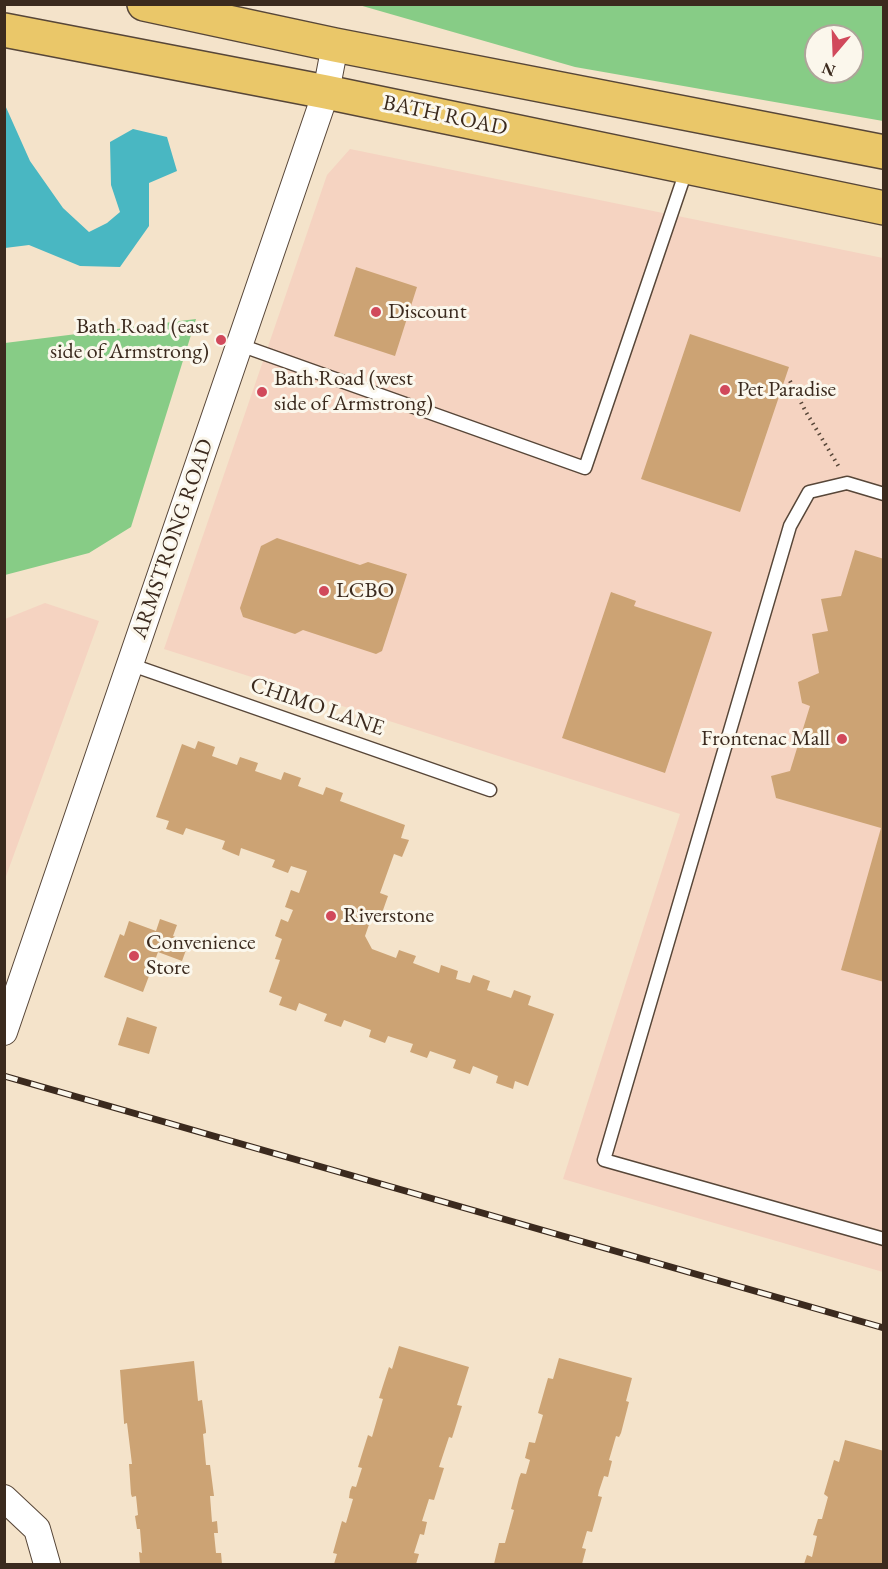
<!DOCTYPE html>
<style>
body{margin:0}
#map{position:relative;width:888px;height:1569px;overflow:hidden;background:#f4e3ca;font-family:"EB Garamond",serif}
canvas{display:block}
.frame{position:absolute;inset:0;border:6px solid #3b2a1e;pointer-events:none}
.north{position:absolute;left:804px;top:24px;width:60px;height:60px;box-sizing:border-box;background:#fbf7ec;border:2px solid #aea59a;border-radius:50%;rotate:199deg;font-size:16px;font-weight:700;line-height:24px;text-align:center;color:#3b2a1e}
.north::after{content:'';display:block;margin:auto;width:21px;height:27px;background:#d1495b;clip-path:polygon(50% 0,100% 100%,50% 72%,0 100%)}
</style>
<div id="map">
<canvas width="888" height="1569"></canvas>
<div class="frame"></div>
<div class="north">N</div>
</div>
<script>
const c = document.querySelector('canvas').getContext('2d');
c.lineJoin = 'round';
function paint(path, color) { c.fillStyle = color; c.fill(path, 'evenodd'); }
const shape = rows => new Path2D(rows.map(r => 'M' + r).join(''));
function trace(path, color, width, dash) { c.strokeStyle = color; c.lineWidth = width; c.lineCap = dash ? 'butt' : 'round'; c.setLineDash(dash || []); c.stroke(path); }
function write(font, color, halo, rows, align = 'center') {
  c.font = font + ' "EB Garamond",serif'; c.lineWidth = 6; c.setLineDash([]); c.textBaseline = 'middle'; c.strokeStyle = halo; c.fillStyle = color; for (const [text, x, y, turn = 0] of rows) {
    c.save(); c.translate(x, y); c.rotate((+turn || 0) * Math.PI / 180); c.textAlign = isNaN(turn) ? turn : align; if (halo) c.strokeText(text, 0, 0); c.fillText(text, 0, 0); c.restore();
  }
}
paint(shape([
 [350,149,883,258,883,1272,563,1179,680,814,164,649,327,175],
 [45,603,99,621,5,879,5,619]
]), '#f5d3c1');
paint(shape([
 [359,5,883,5,883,121,575,67],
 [816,36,852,36,852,72,816,72],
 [196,319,131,527,89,553,5,575,5,343]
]), '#87cc86');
paint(shape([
 [5,105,30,161,63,208,89,232,107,223,120,212,111,185,110,142,133,129,167,137,177,171,149,183,149,226,120,267,80,266,29,245,5,248]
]), '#49b7c2');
paint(shape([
 [356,267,417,287,395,356,334,336],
 [690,334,789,367,740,512,641,479],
 [277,538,360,565,368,562,407,574,382,651,376,654,303,630,295,634,243,617,240,608,261,546],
 [855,550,884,559,884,982,841,970,881,828,776,798,771,776,790,771,810,706,802,703,798,682,819,673,812,634,828,631,821,599,841,596],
 [611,592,636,601,634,606,712,632,665,773,562,738],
 [198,741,215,747,212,756,237,765,240,757,258,763,255,771,281,780,284,772,301,778,298,786,323,795,326,787,343,793,340,801,405,825,401,838,409,840,402,857,394,854,380,893,388,896,382,913,374,910,365,936,372,949,396,958,399,950,416,956,413,963,439,973,441,965,458,971,456,979,470,983,473,975,490,981,487,990,511,998,514,990,531,996,528,1005,554,1014,528,1086,515,1081,513,1089,496,1083,498,1076,473,1066,470,1074,453,1068,456,1060,430,1051,427,1058,410,1052,413,1044,388,1036,385,1043,369,1037,371,1030,344,1020,341,1027,324,1021,327,1014,299,1003,296,1011,279,1005,282,997,269,992,280,960,275,959,282,939,275,936,281,919,288,922,293,910,285,907,291,890,299,893,307,871,291,866,288,873,272,867,275,860,241,848,239,856,222,849,225,841,186,828,183,835,166,829,169,821,156,817,182,744,195,749],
 [160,919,177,925,173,936,189,942,182,961,158,952,143,992,104,977,120,934,124,936,129,921,156,931],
 [127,1017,157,1027,149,1054,118,1045],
 [399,1346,469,1367,457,1405,462,1406,452,1438,449,1437,439,1467,444,1468,434,1500,429,1499,422,1521,427,1522,424,1535,420,1534,414,1553,419,1554,416,1564,334,1564,337,1554,333,1553,342,1521,346,1523,353,1499,349,1498,350,1491,352,1486,356,1487,362,1468,358,1467,368,1435,372,1437,383,1399,379,1398,389,1367,392,1369],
 [559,1358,632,1378,626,1401,629,1402,621,1433,619,1437,616,1436,609,1460,612,1461,608,1477,604,1476,599,1491,598,1496,602,1497,592,1532,587,1531,582,1548,586,1549,582,1564,494,1564,499,1543,505,1543,514,1510,511,1509,519,1478,521,1473,526,1474,530,1460,525,1458,529,1442,535,1443,543,1415,538,1413,548,1378,553,1379],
 [194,1361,198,1401,202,1400,206,1431,206,1433,203,1434,206,1465,210,1465,214,1496,210,1496,212,1522,217,1521,218,1533,214,1533,216,1553,221,1553,222,1564,140,1564,139,1552,142,1553,140,1529,137,1529,135,1516,138,1515,136,1496,132,1497,131,1494,129,1464,132,1464,127,1423,124,1424,124,1422,120,1370],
 [845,1440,884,1451,884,1564,804,1564,807,1555,812,1557,817,1536,813,1535,818,1519,822,1519,828,1497,824,1494,834,1460,839,1462]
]), '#cca374');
const lane = shape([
 [240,345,585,468,687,168],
 [884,494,847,483,809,492,790,526,604,1160,884,1239],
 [129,664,490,790]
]);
const street = shape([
 [4,1032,326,92,335,45],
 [4,1498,37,1529,47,1564]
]);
const primary = shape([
 [144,4,335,45,884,152],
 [4,30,326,92,884,208]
]);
trace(lane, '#574638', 15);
trace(street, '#574638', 28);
trace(primary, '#574638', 36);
trace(shape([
 [790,381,806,412,839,467]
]), '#574638', 4, [1.5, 4.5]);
trace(lane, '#fff', 12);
trace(street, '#fff', 26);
trace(primary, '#eac769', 33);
const rail = shape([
 [4,1076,884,1328]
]);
trace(rail, '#3b2a1e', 7);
trace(rail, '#fbf7ec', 4.5, [14]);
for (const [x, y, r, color] of [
 [376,312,6,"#d1495b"],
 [221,340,6,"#d1495b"],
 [725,390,6,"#d1495b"],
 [262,392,6,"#d1495b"],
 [324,591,6,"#d1495b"],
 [842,739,6,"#d1495b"],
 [331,916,6,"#d1495b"],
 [134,956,6,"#d1495b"]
]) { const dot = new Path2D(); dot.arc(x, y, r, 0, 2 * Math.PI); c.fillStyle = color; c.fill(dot); trace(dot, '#fbf7ec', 2); }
write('22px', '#3b2a1e', '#fbf7ec', [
 ["BATH ROAD",445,116,12],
 ["ARMSTRONG ROAD",173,539,-71],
 ["CHIMO LANE",317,707,19]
]);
write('22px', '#3b2a1e', '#fbf7ec', [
 ["Discount",388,312],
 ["Bath Road (east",209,327,"right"],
 ["side of Armstrong)",209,352,"right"],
 ["Bath Road (west",274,379],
 ["side of Armstrong)",274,404],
 ["Pet Paradise",737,390],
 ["LCBO",336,591],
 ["Frontenac Mall",830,739,"right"],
 ["Riverstone",343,916],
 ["Convenience",146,943],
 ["Store",146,968]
], 'left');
</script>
